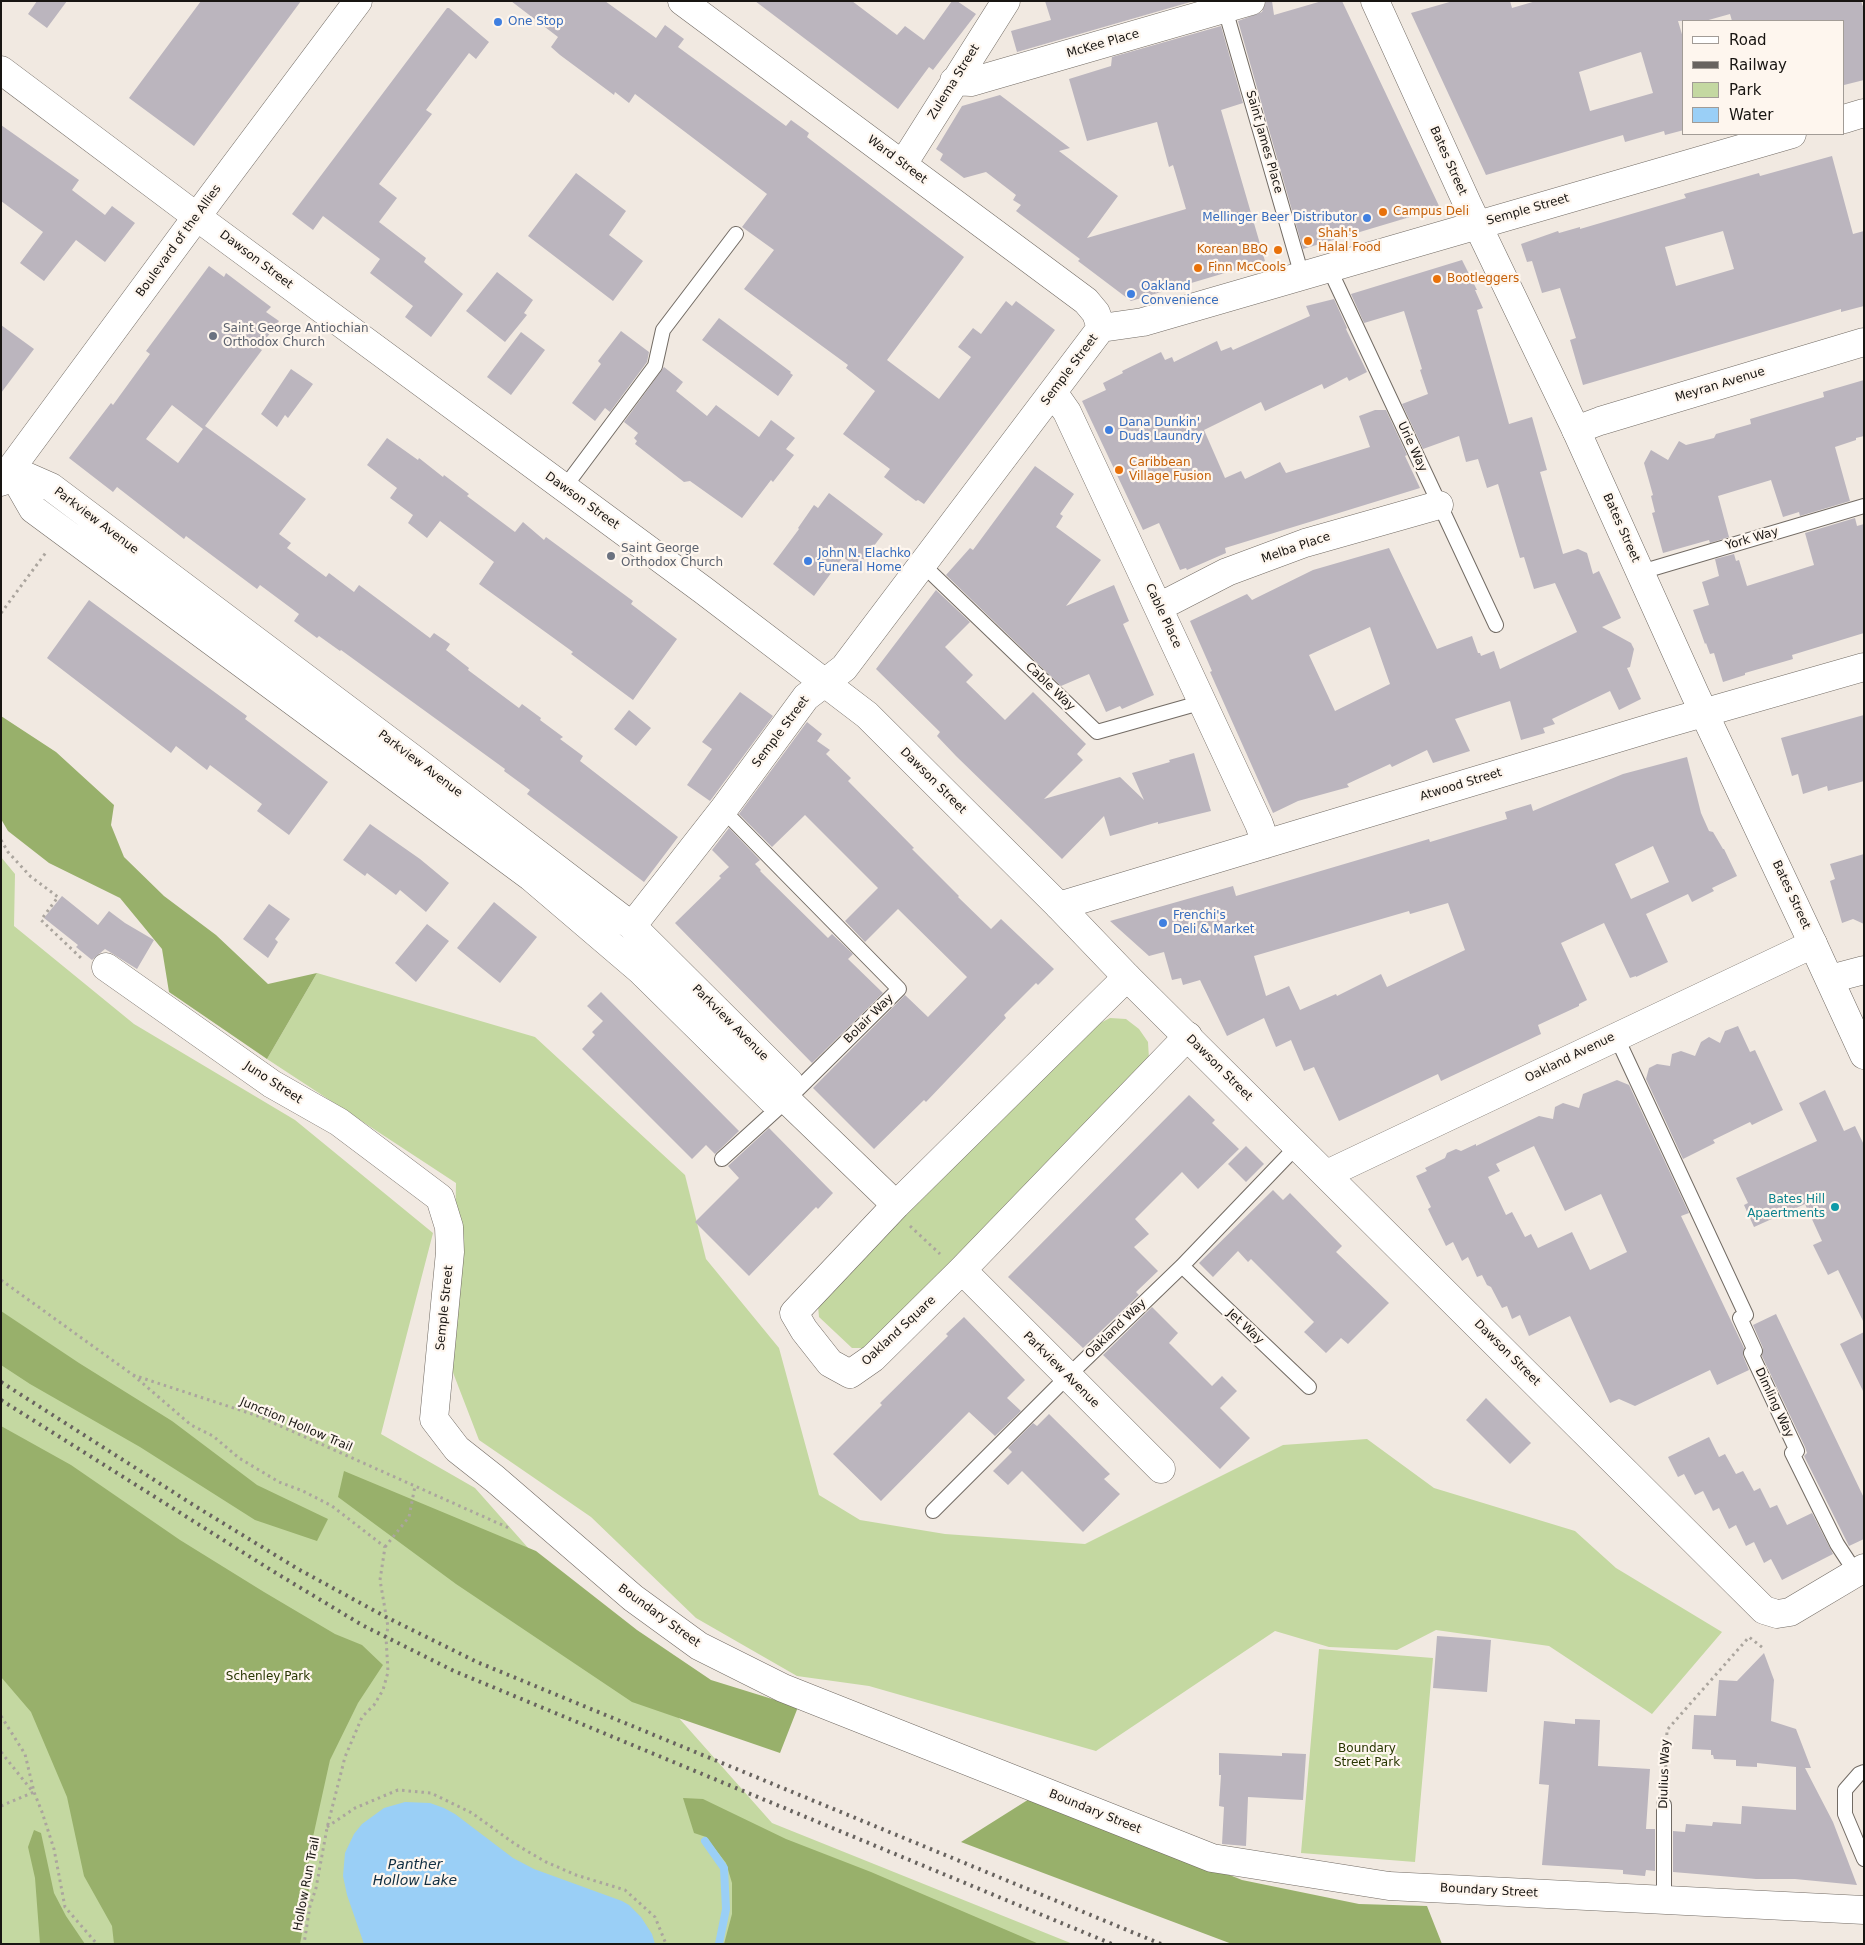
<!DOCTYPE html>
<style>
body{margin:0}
#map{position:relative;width:1865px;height:1945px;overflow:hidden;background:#f1e9e1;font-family:"DejaVu Sans",sans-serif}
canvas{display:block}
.frame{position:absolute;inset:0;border:2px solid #181512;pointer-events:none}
.legend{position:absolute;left:1682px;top:20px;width:162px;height:115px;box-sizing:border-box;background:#fef6ee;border:1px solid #a29c96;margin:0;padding:6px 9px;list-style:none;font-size:15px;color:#181512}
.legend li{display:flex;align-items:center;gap:10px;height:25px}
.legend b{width:25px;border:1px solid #a29c96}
</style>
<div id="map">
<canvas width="1865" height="1945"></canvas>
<div class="frame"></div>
<ul class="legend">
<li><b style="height:6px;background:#fff"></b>Road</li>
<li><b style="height:6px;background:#68635f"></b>Railway</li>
<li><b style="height:14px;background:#c4d8a1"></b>Park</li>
<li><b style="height:14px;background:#9acff6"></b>Water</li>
</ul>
</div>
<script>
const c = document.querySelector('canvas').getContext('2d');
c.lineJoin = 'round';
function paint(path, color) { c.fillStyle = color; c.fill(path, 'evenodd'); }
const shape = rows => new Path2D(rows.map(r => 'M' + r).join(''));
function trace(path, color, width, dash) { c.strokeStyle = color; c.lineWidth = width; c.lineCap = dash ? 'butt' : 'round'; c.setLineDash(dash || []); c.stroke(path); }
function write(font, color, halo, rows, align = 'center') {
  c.font = font + ' "DejaVu Sans",sans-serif'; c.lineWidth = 4.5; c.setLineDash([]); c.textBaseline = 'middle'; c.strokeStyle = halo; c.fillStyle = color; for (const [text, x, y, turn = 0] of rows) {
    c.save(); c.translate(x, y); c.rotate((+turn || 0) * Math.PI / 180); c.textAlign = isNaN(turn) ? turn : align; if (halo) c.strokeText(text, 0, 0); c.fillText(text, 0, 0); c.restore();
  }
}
paint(shape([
 [1,857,15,874,14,926,134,1024,295,1120,433,1233,381,1434,475,1488,772,1823,1073,1944,1,1944],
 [317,973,535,1037,685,1175,706,1259,779,1348,819,1495,860,1520,945,1534,1085,1544,1283,1445,1367,1439,1434,1488,1575,1531,1616,1568,1722,1632,1652,1714,1549,1646,1436,1630,1397,1650,1329,1647,1275,1631,1096,1751,869,1686,797,1676,696,1618,591,1517,479,1440,452,1370,456,1183,267,1059],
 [1110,1018,1126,1019,1139,1029,1148,1042,1149,1059,1140,1077,864,1348,852,1348,819,1317,818,1306,827,1293,1094,1026],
 [1319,1649,1433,1658,1415,1862,1301,1853]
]), '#c4d8a1');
paint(shape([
 [1,716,56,752,114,805,111,825,124,857,164,896,216,935,268,984,317,973,267,1059,169,992,162,949,120,898,49,863,8,831,1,819],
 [1,1311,79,1363,172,1421,257,1485,328,1519,317,1541,255,1520,140,1447,30,1384,1,1365],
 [1,1426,71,1465,180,1540,264,1592,335,1634,362,1645,383,1665,358,1703,330,1760,309,1855,309,1896,300,1944,114,1944,112,1926,84,1876,67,1797,31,1712,1,1677],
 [344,1471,536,1551,637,1630,711,1680,798,1707,780,1753,632,1702,456,1584,338,1497],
 [1034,1796,1242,1880,1359,1904,1427,1906,1442,1944,1232,1944,961,1842],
 [683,1798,703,1799,786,1839,871,1872,1039,1944,724,1944,732,1914,732,1883,726,1863,706,1837,694,1833],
 [34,1830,41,1833,54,1893,66,1916,85,1944,40,1944,35,1878,28,1847]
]), '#98b06b');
paint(shape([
 [405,1802,430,1803,444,1808,455,1814,513,1858,534,1869,622,1901,629,1905,641,1917,652,1934,655,1944,364,1944,347,1895,343,1876,345,1853,354,1834,362,1824,384,1808]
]), '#9acff6');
trace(shape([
 [705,1841,724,1868,726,1909,719,1944]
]), '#9acff6', 8);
paint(shape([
 [37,1,67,1,47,28,28,14],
 [201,1,301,1,194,146,129,98],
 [511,1,605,1,656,38,665,25,684,39,678,47,786,126,791,120,809,133,807,137,964,257,887,360,939,399,971,357,958,347,973,328,981,334,1006,301,1012,306,1016,301,1055,330,924,504,918,500,916,501,884,477,890,469,843,434,875,391,846,368,848,365,744,289,774,250,742,227,767,194,635,94,629,103,615,92,614,95,560,55,551,47,558,37],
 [755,1,852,1,897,35,905,26,924,40,952,1,957,1,976,14,933,70,929,67,898,109],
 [1045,1,1194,1,1017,52,1011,31,1051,20],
 [1266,1,1272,1,1274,15,1322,1,1342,1,1440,208,1303,249,1238,21,1262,12],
 [1453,1,1510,1,1512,8,1536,1,1861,1,1864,9,1864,80,1844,85,1844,21,1732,21,1730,14,1705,21,1678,21,1684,41,1684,130,1665,135,1664,131,1625,142,1623,135,1486,175,1411,13],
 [1641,52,1653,93,1590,111,1579,72],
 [447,8,449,8,489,42,476,59,469,53,426,110,432,114,379,184,397,198,379,222,426,258,424,262,463,294,431,337,405,317,413,306,370,273,380,259,323,216,313,230,292,214],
 [1221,26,1243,103,1221,110,1265,261,1131,301,1078,261,1080,259,1016,211,1021,205,1013,200,1016,195,986,172,964,178,940,160,943,154,936,149,962,106,1000,95,1070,148,1059,151,1118,196,1087,238,1186,209,1173,165,1169,167,1157,122,1087,141,1069,79,1111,66,1112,57],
 [1,125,79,180,72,190,105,215,112,206,135,223,105,262,76,240,44,281,20,263,43,232,1,201],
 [1832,156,1853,234,1864,231,1864,306,1841,312,1841,309,1583,385,1570,340,1576,338,1560,288,1542,293,1532,261,1527,262,1521,244,1558,231,1559,233,1580,227,1580,229,1686,198,1684,194,1706,188,1759,173,1760,176],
 [1723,231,1734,269,1676,286,1665,247],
 [576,173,626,211,609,235,643,261,613,301,528,236],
 [1462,260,1477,290,1475,290,1483,308,1477,310,1509,424,1532,417,1547,470,1540,472,1563,554,1578,549,1587,553,1593,574,1599,571,1621,618,1602,627,1631,643,1634,649,1630,667,1627,668,1641,699,1619,710,1610,691,1552,719,1555,724,1543,728,1545,733,1521,740,1510,701,1455,719,1470,751,1433,763,1427,750,1392,767,1390,764,1347,784,1349,787,1298,801,1273,813,1210,672,1212,671,1190,621,1247,594,1252,600,1313,570,1389,548,1437,649,1472,636,1478,653,1480,653,1481,656,1494,651,1500,669,1577,632,1555,583,1534,589,1524,557,1520,558,1498,484,1487,488,1478,459,1466,462,1459,436,1423,449,1402,404,1428,394,1420,370,1422,369,1404,311,1364,323,1351,294],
 [1370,627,1390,684,1335,711,1309,655],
 [209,266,224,277,226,273,271,307,266,312,279,321,259,348,262,350,205,426,306,499,279,534,291,543,287,548,326,577,329,573,354,592,359,585,430,638,434,633,450,644,446,650,469,668,468,670,519,708,522,704,541,718,540,720,563,737,560,739,583,756,580,761,678,837,644,882,527,794,530,790,504,771,505,769,341,650,340,651,319,636,317,638,294,621,299,614,260,585,257,589,186,536,184,539,117,487,113,492,69,458,111,403,113,405,150,354,146,351],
 [172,405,203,429,178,463,146,439],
 [497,272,533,300,524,313,527,315,505,342,466,311],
 [1334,299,1347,328,1346,329,1367,372,1349,381,1347,377,1324,389,1322,384,1265,411,1261,402,1204,430,1225,478,1241,471,1245,479,1280,462,1286,473,1370,447,1359,416,1375,410,1386,410,1407,455,1405,456,1420,488,1225,548,1226,553,1187,570,1186,568,1180,570,1159,523,1143,530,1082,401,1106,390,1103,383,1123,373,1122,371,1161,352,1165,360,1172,357,1174,362,1217,341,1221,351,1231,347,1233,350,1310,316,1306,306],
 [719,318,791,372,790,373,793,375,778,396,702,340],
 [1,325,34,349,1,393],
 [621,331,649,352,647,362,610,412,605,408,595,421,572,403,601,364,598,361],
 [521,332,545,350,511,395,487,377],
 [664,367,683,382,676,391,707,416,716,405,759,437,771,420,795,438,786,449,794,455,773,482,771,480,742,518,690,481,684,482,635,444,637,441,634,438,638,433,624,422],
 [291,369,313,384,288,418,285,415,277,427,261,414],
 [1864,380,1864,436,1856,438,1856,440,1835,447,1850,501,1800,516,1799,512,1783,517,1771,480,1718,496,1729,537,1710,543,1709,540,1663,553,1652,513,1655,512,1651,496,1653,495,1644,463,1651,450,1668,460,1679,441,1686,445,1714,438,1716,434,1751,424,1750,419,1824,397,1823,392],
 [387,438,418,460,419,458,443,477,444,475,469,494,467,496,515,532,523,522,544,540,546,537,633,601,631,604,677,639,633,700,571,654,573,652,479,584,494,562,440,521,427,538,408,523,413,515,390,498,397,488,367,465],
 [1035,466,1074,494,1060,514,1063,516,1056,527,1101,560,1066,606,1114,585,1129,621,1123,624,1154,695,1122,709,1120,706,1106,712,1089,674,1061,686,946,575,970,548,973,550],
 [829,493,883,534,857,568,843,557,814,596,773,564,799,529,798,528,814,505,818,508],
 [1855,518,1857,526,1864,524,1864,633,1792,655,1793,659,1745,673,1745,675,1723,682,1714,653,1710,654,1706,643,1705,644,1693,610,1709,605,1702,582,1719,576,1715,559,1734,554,1736,561,1739,560,1747,586,1814,565,1805,533],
 [936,590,970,622,945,647,973,675,966,682,1005,720,1033,692,1086,744,1077,754,1083,760,1044,799,1120,777,1144,800,1132,773,1170,762,1169,760,1194,753,1211,811,1158,824,1158,822,1110,836,1104,816,1062,859,956,756,937,736,940,732,876,669],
 [89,600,228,702,247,716,245,719,328,782,289,835,257,811,262,804,210,765,207,770,176,746,171,753,47,658],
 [740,692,773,716,710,801,687,785,712,749,702,742],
 [629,710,651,728,636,746,614,729],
 [1864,715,1864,781,1828,791,1827,786,1803,794,1798,774,1792,776,1781,738],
 [807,722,822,734,817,741,830,750,826,754,851,778,848,781,914,848,912,849,959,896,958,897,991,929,1001,919,1054,969,1038,985,1036,983,1004,1015,1006,1018,926,1102,924,1100,874,1149,813,1088,905,995,928,1017,967,977,898,909,865,942,845,921,878,888,805,815,772,847,739,814],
 [1687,757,1701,813,1709,831,1713,832,1723,849,1724,849,1737,876,1712,888,1714,891,1692,902,1688,894,1646,914,1668,962,1636,977,1636,976,1630,978,1604,923,1561,943,1587,1000,1579,1004,1579,1006,1538,1025,1541,1034,1441,1081,1438,1074,1339,1121,1314,1067,1304,1071,1291,1040,1276,1047,1264,1018,1227,1036,1200,980,1183,985,1181,978,1172,980,1164,952,1149,956,1110,921,1233,886,1236,896,1429,839,1430,842,1507,819,1505,812,1531,804,1533,811,1623,774],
 [1653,846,1669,882,1631,899,1615,864],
 [1448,903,1465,950,1387,987,1381,974,1337,996,1336,994,1300,1010,1289,986,1266,996,1254,956,1409,911,1410,914],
 [370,824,420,859,449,883,426,912,400,890,396,895,367,873,365,876,343,860],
 [729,828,760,860,755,864,761,870,760,871,828,938,832,934,853,954,848,959,883,993,812,1063,675,923,721,878,719,876,729,867,712,850],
 [1864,854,1864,924,1853,919,1842,923,1830,881,1835,879,1830,864],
 [62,896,98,925,109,911,125,923,154,940,137,969,105,949,92,960,76,947,78,945,44,918],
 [494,902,537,937,500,983,457,948],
 [269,904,290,919,275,939,278,942,268,958,243,939],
 [427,924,449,941,416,982,395,963],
 [601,992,739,1131,715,1154,706,1145,692,1159,582,1049,595,1035,592,1032,603,1021,587,1006],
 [1738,1026,1750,1052,1755,1050,1783,1110,1752,1125,1750,1122,1713,1140,1715,1143,1683,1159,1646,1079,1649,1068,1657,1064,1670,1066,1672,1054,1681,1051,1695,1056,1701,1042,1709,1037,1720,1043,1725,1031],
 [1617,1080,1629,1085,1689,1213,1681,1216,1744,1348,1743,1356,1749,1370,1717,1385,1710,1370,1635,1406,1619,1399,1610,1403,1570,1316,1529,1336,1520,1315,1512,1319,1507,1306,1502,1308,1491,1287,1487,1285,1482,1275,1477,1277,1468,1257,1462,1261,1453,1242,1446,1246,1428,1209,1431,1207,1416,1176,1427,1171,1425,1168,1445,1158,1447,1153,1456,1149,1461,1151,1476,1144,1476,1146,1539,1116,1553,1119,1555,1107,1563,1103,1579,1108,1583,1094],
 [1534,1146,1565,1211,1601,1194,1627,1252,1590,1270,1572,1232,1538,1248,1531,1234,1525,1237,1512,1212,1506,1215,1488,1177,1500,1171,1496,1164],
 [1825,1090,1844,1131,1855,1126,1864,1145,1864,1323,1838,1270,1828,1275,1813,1245,1822,1241,1805,1204,1754,1227,1744,1205,1748,1203,1736,1178,1817,1141,1799,1103],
 [1189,1095,1215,1120,1212,1123,1239,1149,1198,1189,1182,1172,1135,1219,1149,1234,1134,1247,1158,1271,1136,1292,1139,1295,1083,1348,1008,1277],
 [769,1128,833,1193,818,1209,816,1207,749,1276,695,1222,739,1178,728,1166],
 [1246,1146,1264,1164,1246,1182,1228,1164],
 [1273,1190,1283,1200,1290,1193,1342,1246,1336,1252,1389,1303,1348,1344,1341,1338,1326,1353,1304,1332,1314,1322,1251,1259,1248,1262,1238,1251,1213,1277,1199,1263],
 [1152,1307,1178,1333,1169,1343,1212,1386,1222,1376,1237,1391,1220,1408,1250,1438,1220,1469,1103,1355],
 [1776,1314,1864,1498,1864,1539,1849,1546,1804,1456,1807,1453,1805,1447,1762,1356,1763,1348,1753,1325],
 [964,1317,1025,1380,1007,1398,1021,1411,995,1436,969,1412,881,1501,833,1454,882,1405,880,1403,948,1336,946,1334],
 [1864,1332,1864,1393,1840,1344],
 [1486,1398,1531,1443,1510,1464,1466,1420],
 [1049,1414,1110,1474,1104,1479,1120,1494,1083,1532,1022,1471,1008,1485,993,1471,1012,1452,1008,1448,1033,1423,1037,1426],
 [1709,1437,1719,1457,1725,1454,1736,1474,1743,1471,1754,1491,1760,1488,1770,1508,1777,1505,1787,1525,1812,1513,1833,1554,1782,1580,1771,1559,1764,1563,1754,1542,1746,1546,1736,1525,1729,1529,1719,1508,1713,1511,1703,1491,1695,1495,1684,1474,1678,1477,1668,1457],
 [1437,1636,1491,1640,1487,1692,1433,1688],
 [1764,1653,1774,1680,1771,1721,1796,1729,1811,1768,1805,1768,1833,1822,1857,1885,1795,1879,1756,1879,1673,1872,1673,1831,1685,1832,1686,1824,1712,1826,1713,1822,1741,1824,1742,1806,1796,1810,1796,1767,1757,1763,1757,1767,1736,1766,1736,1760,1714,1759,1713,1755,1711,1755,1711,1750,1692,1749,1694,1715,1716,1716,1719,1680,1737,1681],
 [1575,1719,1600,1720,1598,1766,1650,1769,1646,1829,1655,1829,1655,1871,1646,1870,1645,1876,1623,1874,1623,1870,1542,1865,1549,1785,1539,1784,1544,1721,1575,1724],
 [1219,1753,1282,1756,1282,1753,1306,1754,1303,1800,1248,1797,1246,1846,1222,1844,1224,1807,1219,1806,1221,1775,1219,1775]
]), '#bbb5be');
const service = shape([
 [1225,9,1302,276],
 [1329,268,1496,625],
 [564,488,655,366,663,330,736,234],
 [923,565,1097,732,1203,702],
 [1641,572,1864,506],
 [1616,1036,1746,1315,1740,1318,1755,1351,1751,1353,1797,1451,1792,1453,1837,1544,1856,1573],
 [722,1159,787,1100,899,989,723,810],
 [1182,1266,1309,1387],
 [933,1511,1068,1376,1182,1266,1298,1145],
 [1864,1772,1859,1774,1845,1790,1845,1814,1864,1859],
 [1664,1805,1664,1901]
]);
const minor = shape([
 [682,1,1086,301,1096,313,1101,328],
 [954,81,971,82,1251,1],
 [1844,119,1864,113],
 [903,164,1006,1],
 [1053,392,1067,412,1259,824,1266,844],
 [1576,430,1600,421,1864,342],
 [10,469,33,509,531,877,640,970,771,1099,787,1100,896,1205],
 [10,469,51,487,424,767,632,926,789,1082,787,1100],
 [1159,607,1227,572,1305,543,1439,505],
 [1059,906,1661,725,1864,667],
 [632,926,723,810,806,697,844,668,1101,328,1143,322,1792,134],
 [106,967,272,1084,339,1122,440,1198,449,1227,450,1252,434,1419,457,1449,495,1479,633,1598,699,1646,783,1688,1212,1858,1389,1886,1864,1910],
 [1127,977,896,1205,794,1313,804,1330,830,1363,850,1374,873,1358,962,1270,1188,1036],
 [1830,979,1864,970],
 [1327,1174,1813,944],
 [962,1270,1161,1469]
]);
const tertiary = shape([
 [1375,1,1467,203,1576,430,1695,694,1813,944,1864,1055],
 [1,70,197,217,703,590,867,715,1059,906,1127,977,1764,1610,1777,1614,1790,1612,1864,1568]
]);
const secondary = shape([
 [1,482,212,196,358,1]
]);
trace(service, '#726b64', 16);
trace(minor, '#726b64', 29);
trace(tertiary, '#726b64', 29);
trace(secondary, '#726b64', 29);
trace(shape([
 [1,613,47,551],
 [1,840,8,852,30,876,58,897,41,920,81,958],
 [910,1226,940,1254],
 [1,1280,133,1375,258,1416,509,1528],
 [133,1375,191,1425,213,1436,239,1458,279,1482,303,1491,332,1506,385,1547,380,1580,388,1627,386,1637,388,1672,383,1690,374,1705,362,1717,345,1757,327,1828,316,1888,310,1906,304,1944],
 [385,1547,409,1517,415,1486],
 [1,1716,25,1754,34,1792,42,1812,54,1849,65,1907,97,1944],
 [1,1752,33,1792],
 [1665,1787,1667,1730,1749,1637,1763,1648],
 [1,1806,34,1792],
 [327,1827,355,1808,398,1790,431,1793,472,1813,515,1844,546,1862,576,1875,625,1890,655,1917,666,1944]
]), '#aba59e', 3, [2.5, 4]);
trace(service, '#fff', 14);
trace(minor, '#fff', 28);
trace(tertiary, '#fff', 28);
trace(secondary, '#fff', 28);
trace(shape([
 [1,1382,195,1506,298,1569,386,1617,477,1662,1161,1944],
 [1,1400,271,1570,362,1625,454,1671,1112,1944]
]), '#68635f', 4, [2.5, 5]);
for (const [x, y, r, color] of [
 [498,22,5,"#3f7fe0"],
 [1383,212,5,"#e8710a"],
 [1367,218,5,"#3f7fe0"],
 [1308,241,5,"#e8710a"],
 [1278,250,5,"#e8710a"],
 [1198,268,5,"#e8710a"],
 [1437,279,5,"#e8710a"],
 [1131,294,5,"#3f7fe0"],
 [213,336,5,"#6b7280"],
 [1109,430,5,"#3f7fe0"],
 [1119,470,5,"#e8710a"],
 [611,556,5,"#6b7280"],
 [808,561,5,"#3f7fe0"],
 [1163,923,5,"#3f7fe0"],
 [1835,1207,5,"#0f9aa8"]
]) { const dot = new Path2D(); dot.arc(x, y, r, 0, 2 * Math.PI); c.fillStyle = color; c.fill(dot); trace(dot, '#fef6ee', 2); }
write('12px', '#366cbe', '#fef6ee', [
 ["One Stop",508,22],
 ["Mellinger Beer Distributor",1357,218,"right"],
 ["Oakland",1141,287],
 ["Convenience",1141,301],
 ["Dana Dunkin'",1119,423],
 ["Duds Laundry",1119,437],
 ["John N. Elachko",818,554],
 ["Funeral Home",818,568],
 ["Frenchi's",1173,916],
 ["Deli & Market",1173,930]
], 'left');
write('12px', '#181512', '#fef6ee', [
 ["McKee Place",1103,44,-16],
 ["Zulema Street",954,82,-58],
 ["Saint James Place",1264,142,74],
 ["Ward Street",897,160,37],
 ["Bates Street",1448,161,66],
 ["Semple Street",1528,210,-16],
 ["Boulevard of the Allies",179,241,-54],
 ["Dawson Street",256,260,37],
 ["Semple Street",1070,370,-53],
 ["Meyran Avenue",1720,385,-17],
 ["Urie Way",1412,447,65],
 ["Dawson Street",582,501,36],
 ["Parkview Avenue",96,521,37],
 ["Bates Street",1621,528,66],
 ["York Way",1752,539,-16],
 ["Melba Place",1296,548,-19],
 ["Cable Place",1163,616,65],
 ["Cable Way",1050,687,44],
 ["Semple Street",781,732,-53],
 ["Parkview Avenue",420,764,37],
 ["Dawson Street",933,781,45],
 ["Atwood Street",1461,785,-17],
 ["Bates Street",1791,895,65],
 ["Bolair Way",869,1019,-45],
 ["Parkview Avenue",730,1023,45],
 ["Oakland Avenue",1570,1058,-26],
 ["Dawson Street",1219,1068,45],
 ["Juno Street",273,1083,33],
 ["Semple Street",445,1308,-84],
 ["Jet Way",1245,1327,43],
 ["Oakland Way",1116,1329,-44],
 ["Oakland Square",899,1331,-43],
 ["Dawson Street",1507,1353,45],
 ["Parkview Avenue",1061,1370,45],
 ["Dimling Way",1774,1403,65],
 ["Junction Hollow Trail",296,1425,23],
 ["Boundary Street",659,1616,36],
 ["Diulius Way",1665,1774,-88],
 ["Boundary Street",1095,1812,22],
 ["Hollow Run Trail",307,1884,-79],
 ["Boundary Street",1489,1891,3]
]);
write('12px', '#c56008', '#fef6ee', [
 ["Campus Deli",1393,212],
 ["Shah's",1318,234],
 ["Halal Food",1318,248],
 ["Korean BBQ",1268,250,"right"],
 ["Finn McCools",1208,268],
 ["Bootleggers",1447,279],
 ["Caribbean",1129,463],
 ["Village Fusion",1129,477]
], 'left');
write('12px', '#5b616d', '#fef6ee', [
 ["Saint George Antiochian",223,329],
 ["Orthodox Church",223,343],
 ["Saint George",621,549],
 ["Orthodox Church",621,563]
], 'left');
write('12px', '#0d838f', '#fef6ee', [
 ["Bates Hill",1825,1200],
 ["Apaertments",1825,1214]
], 'right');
write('12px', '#273500', '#fef6ee', [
 ["Schenley Park",268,1677],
 ["Boundary",1367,1749],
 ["Street Park",1367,1763]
]);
write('italic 14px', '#102e42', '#fef6ee', [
 ["Panther",415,1865],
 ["Hollow Lake",415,1881]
]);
</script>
